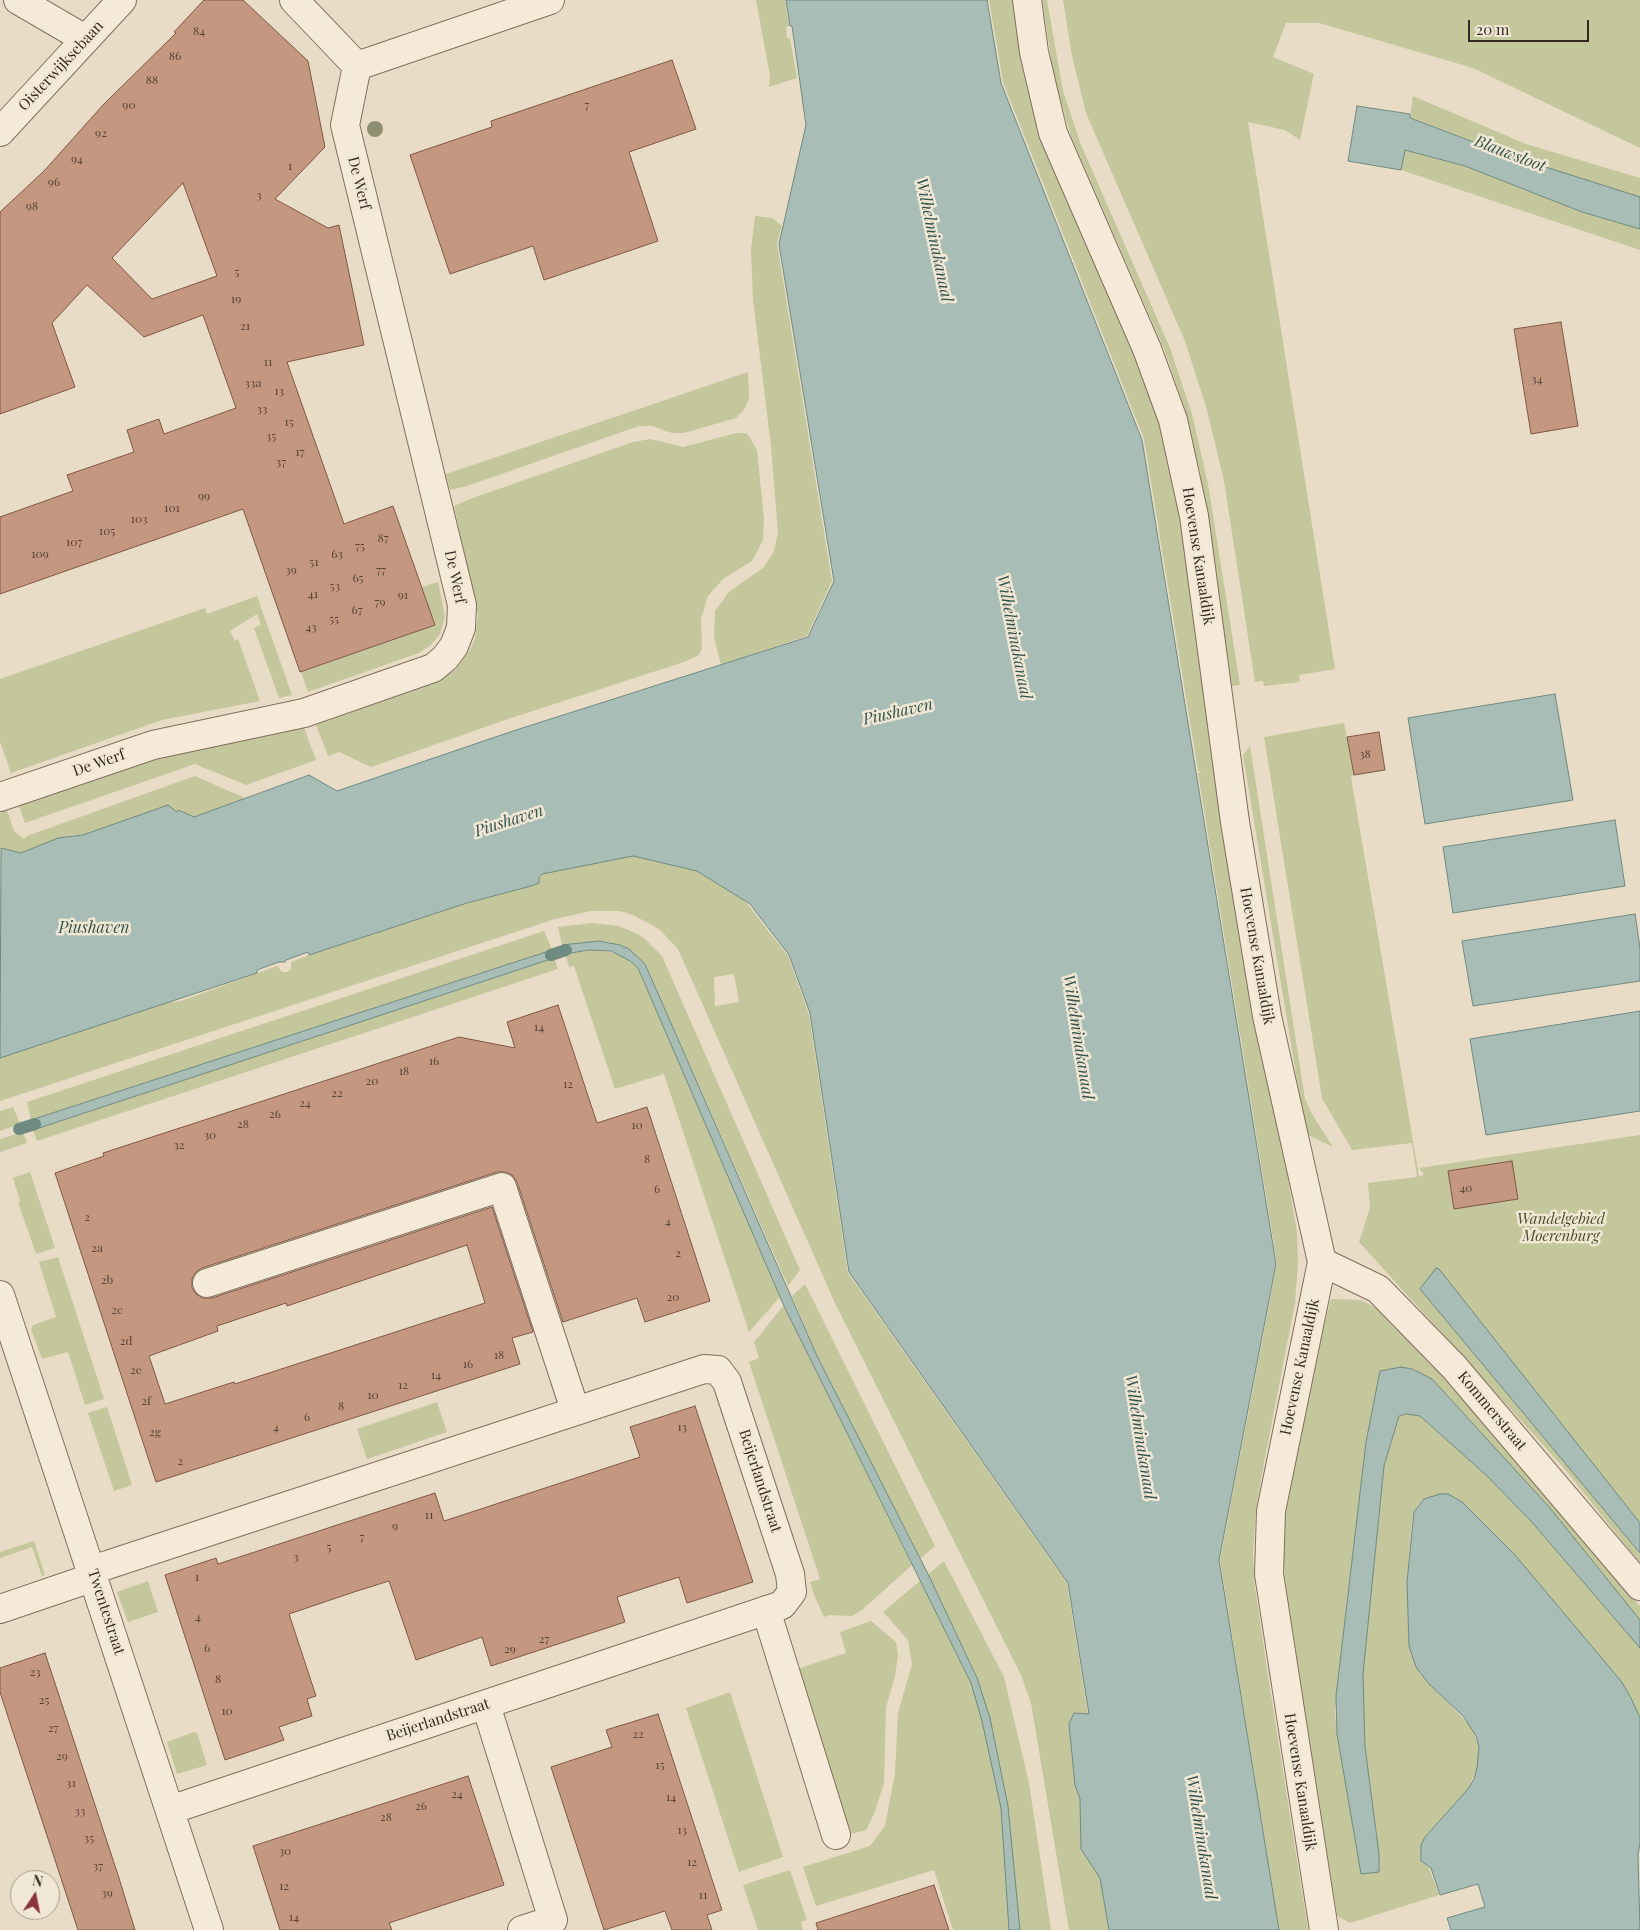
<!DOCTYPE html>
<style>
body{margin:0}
#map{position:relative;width:1640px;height:1930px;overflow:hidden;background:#e9dcc6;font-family:"Playfair Display",serif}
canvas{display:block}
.north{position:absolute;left:10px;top:1870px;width:50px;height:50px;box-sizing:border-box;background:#f1e7d5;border:1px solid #a59b8d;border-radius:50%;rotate:11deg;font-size:14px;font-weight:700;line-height:20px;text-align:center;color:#342820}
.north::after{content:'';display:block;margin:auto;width:18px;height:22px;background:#8b343c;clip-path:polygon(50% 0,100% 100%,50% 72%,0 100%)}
.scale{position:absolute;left:1468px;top:20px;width:121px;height:22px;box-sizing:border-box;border:2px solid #342820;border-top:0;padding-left:6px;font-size:15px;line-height:18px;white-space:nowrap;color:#342820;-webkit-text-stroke:4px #f1e7d5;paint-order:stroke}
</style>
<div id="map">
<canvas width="1640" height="1930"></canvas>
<div class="north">N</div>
<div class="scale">20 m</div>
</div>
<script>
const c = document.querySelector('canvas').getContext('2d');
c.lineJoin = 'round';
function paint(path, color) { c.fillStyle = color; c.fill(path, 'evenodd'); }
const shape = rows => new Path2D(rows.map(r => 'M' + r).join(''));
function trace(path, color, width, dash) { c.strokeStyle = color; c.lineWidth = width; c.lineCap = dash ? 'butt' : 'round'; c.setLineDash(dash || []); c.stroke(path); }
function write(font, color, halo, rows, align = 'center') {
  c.font = font + ' "Playfair Display",serif'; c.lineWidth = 5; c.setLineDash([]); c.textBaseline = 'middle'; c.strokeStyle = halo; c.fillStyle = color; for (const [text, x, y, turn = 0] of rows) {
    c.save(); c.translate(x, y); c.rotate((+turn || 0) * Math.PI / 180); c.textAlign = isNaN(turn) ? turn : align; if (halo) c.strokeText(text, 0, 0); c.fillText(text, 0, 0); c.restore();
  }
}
paint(shape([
 [756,0,785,0,789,26,786,27,787,38,790,38,797,78,769,87,770,76],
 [989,0,1015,0,1163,430,1177,494,1221,781,1297,1232,1298,1263,1295,1303,1264,1463,1256,1509,1253,1555,1255,1587,1269,1682,1308,1930,1279,1930,1220,1560,1277,1264,1198,773,1202,772,1198,771,1144,439,1003,82],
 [1042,0,1047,0,1063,91,1081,145,1170,348,1192,414,1208,484,1240,685,1232,686,1200,472,1185,409,1164,349,1071,136,1054,77],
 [1063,0,1640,0,1640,148,1473,68,1319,23,1286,23,1273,57,1314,74,1300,140,1285,130,1248,122,1335,669,1299,675,1300,682,1264,686,1263,681,1255,682,1224,481,1207,410,1185,341,1086,113,1072,56],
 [1413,96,1526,144,1640,178,1640,197,1560,173,1410,118],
 [1404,150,1465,166,1582,212,1640,229,1640,250,1401,170],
 [755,216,772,218,782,226,777,243,832,581,807,636,721,665,714,638,715,611,729,592,764,567,774,551,778,532,771,446,753,300,751,249],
 [748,372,749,398,744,410,736,418,684,433,672,433,652,426,639,426,467,486,450,490,446,474],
 [737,433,746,433,749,436,757,450,764,519,763,540,752,561,723,579,708,596,701,619,702,649,699,655,684,662,508,719,371,767,339,752,328,756,316,725,435,683,455,670,470,650,475,639,478,615,454,506,470,499,633,442,650,439,683,447],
 [438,582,445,616,440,634,431,645,419,653,308,692,301,672,435,625,422,587],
 [257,596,292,695,279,698,254,628,261,625,257,614,230,631,235,641,238,639,260,701,162,720,11,773,0,742,0,679,205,608,207,614],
 [1344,723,1354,775,1351,777,1419,1176,1424,1175,1419,1168,1640,1135,1640,1523,1536,1395,1420,1289,1640,1553,1640,1563,1563,1467,1359,1242,1370,1208,1368,1183,1417,1177,1412,1143,1352,1150,1322,1098,1264,737],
 [304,728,316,760,246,785,195,764,25,823,19,806,152,759,203,747],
 [1250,746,1305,1099,1312,1114,1333,1147,1306,1134,1243,755],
 [195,776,245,798,194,817,178,810,83,835,68,836,21,853,0,849,0,813,7,810,14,831,24,839,27,836],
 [633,856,697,871,745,901,788,956,809,1014,848,1273,1067,1583,1088,1714,1075,1713,1069,1724,1075,1785,1080,1799,1081,1849,1100,1878,1109,1930,1069,1930,1031,1703,1021,1675,835,1303,678,949,659,929,633,915,620,911,591,911,555,919,0,1101,0,1058,164,1003,181,1001,277,966,282,972,288,972,291,968,291,962,309,955,467,903,531,886,539,883,539,878,542,874],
 [734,974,739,1002,715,1006,714,977],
 [592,923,619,926,631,931,643,937,662,956,800,1270,788,1286,645,964,629,949,609,942,599,941,562,945,558,927],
 [544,931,552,950,31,1120,27,1102],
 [600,949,621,955,638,968,784,1306,912,1565,862,1610,852,1616,830,1615,824,1617,815,1597,810,1582,820,1579,749,1362,759,1358,754,1342,784,1305,779,1298,749,1332,664,1074,615,1089,574,966,569,967,565,954],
 [554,958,558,969,37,1141,33,1130],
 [13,1107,20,1124,0,1131,0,1111],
 [23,1132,27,1143,0,1152,0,1139],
 [30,1172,55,1248,36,1254,18,1202,20,1201,13,1178],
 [58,1257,104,1399,85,1405,68,1352,42,1359,31,1329,33,1325,56,1317,39,1262],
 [805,1284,935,1546,920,1559,817,1356,792,1296],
 [1331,1299,1360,1300,1375,1307,1393,1320,1541,1484,1640,1606,1640,1620,1550,1508,1432,1379,1366,1442,1338,1676,1335,1715,1337,1734,1361,1874,1379,1854,1365,1747,1363,1674,1384,1466,1399,1416,1406,1414,1420,1416,1486,1475,1530,1520,1640,1648,1640,1718,1631,1698,1515,1555,1455,1497,1424,1499,1418,1505,1412,1520,1407,1582,1409,1646,1416,1667,1429,1684,1471,1726,1479,1747,1477,1769,1468,1789,1425,1837,1421,1861,1429,1868,1439,1895,1350,1923,1337,1916,1287,1603,1283,1553,1285,1520,1295,1458,1313,1370],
 [437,1402,447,1432,367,1459,357,1429],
 [107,1407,132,1485,114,1491,88,1413],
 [34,1541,45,1575,42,1576,32,1547,0,1558,0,1552],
 [944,1561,1004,1677,1029,1783,1051,1930,953,1930,934,1870,816,1906,803,1867,870,1846,885,1826,895,1773,898,1713,912,1664,908,1640,883,1612],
 [148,1581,158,1612,128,1622,117,1592],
 [871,1621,896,1642,898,1655,895,1676,886,1707,884,1783,874,1814,866,1830,846,1835,794,1670,846,1653,840,1632],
 [730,1692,783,1857,739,1872,686,1708],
 [194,1732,197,1733,207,1765,177,1774,167,1742],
 [790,1870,807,1920,801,1922,803,1930,758,1930,743,1885]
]), '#c4c69b');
const water = shape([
 [786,0,987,0,1001,83,1142,440,1276,1264,1219,1560,1279,1930,1109,1930,1100,1878,1081,1849,1080,1799,1075,1785,1069,1724,1074,1713,1089,1714,1068,1583,849,1272,810,1013,789,955,750,904,697,871,633,856,542,874,539,878,539,883,531,886,467,903,309,955,308,952,286,960,285,962,279,962,257,970,257,973,0,1058,1,848,21,853,58,838,83,835,168,805,177,812,178,810,194,817,309,775,337,791,513,731,808,637,834,581,779,244,806,125,792,26,790,26,786,0],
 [1357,106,1410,114,1410,118,1508,155,1640,197,1640,229,1582,212,1465,166,1405,150,1401,170,1348,161,1357,106],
 [1555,694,1573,800,1425,824,1408,718,1555,694],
 [1615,820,1625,886,1453,913,1443,847,1615,820],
 [1635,914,1640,948,1640,981,1473,1006,1462,941,1635,914],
 [599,941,620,945,629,949,645,964,817,1356,930,1578,977,1678,990,1718,1008,1806,1020,1930,1009,1930,1001,1808,982,1721,971,1683,784,1306,638,968,630,961,611,951,589,950,565,954,562,945,599,941],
 [552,950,554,958,33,1130,31,1120,552,950],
 [1640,1011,1640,1111,1486,1135,1470,1039,1640,1011],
 [1436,1268,1439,1269,1640,1523,1640,1553,1420,1289,1436,1268],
 [1401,1367,1412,1369,1432,1379,1550,1508,1640,1620,1640,1648,1530,1520,1486,1475,1420,1416,1406,1414,1399,1416,1384,1466,1363,1674,1365,1747,1379,1854,1379,1872,1361,1874,1337,1734,1336,1696,1366,1442,1380,1371,1401,1367],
 [1440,1494,1448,1494,1462,1502,1515,1555,1621,1681,1631,1698,1640,1718,1640,1843,1638,1855,1640,1930,1451,1930,1447,1918,1485,1907,1478,1884,1440,1895,1431,1868,1421,1861,1421,1845,1425,1837,1468,1789,1474,1779,1477,1768,1479,1747,1476,1736,1464,1717,1429,1684,1416,1667,1409,1646,1407,1582,1414,1512,1424,1499,1440,1494]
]);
paint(water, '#a7bdb5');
trace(water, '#6f8a81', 1);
trace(shape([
 [551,955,566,950],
 [19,1129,35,1124]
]), '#6f8a81', 12);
const building = shape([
 [204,0,243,0,308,61,325,147,275,199,328,228,339,225,364,345,287,362,344,524,393,506,435,625,300,672,243,509,0,594,0,517,73,491,67,475,134,452,127,430,159,419,164,434,236,408,203,315,144,337,87,285,52,323,75,387,0,414,0,212,44,171,103,105,176,33,174,32,204,0],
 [183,183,217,276,152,299,112,258,183,183],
 [672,60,696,129,629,152,658,241,544,280,533,246,450,274,410,155,492,127,491,121,672,60],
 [1561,322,1578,426,1531,434,1514,329,1561,322],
 [1379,732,1385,770,1354,775,1347,737,1379,732],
 [558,1005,597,1123,647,1107,710,1301,645,1322,637,1298,563,1322,517,1182,512,1175,505,1172,497,1172,202,1268,196,1272,192,1279,192,1288,196,1294,203,1298,212,1298,492,1207,533,1332,512,1338,520,1364,156,1482,55,1173,104,1156,103,1153,459,1037,515,1048,507,1022,558,1005],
 [467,1245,485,1303,235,1384,234,1382,165,1404,149,1356,218,1331,217,1326,286,1303,287,1306,467,1245],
 [1512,1161,1518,1199,1454,1209,1448,1171,1512,1161],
 [695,1406,753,1582,687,1603,679,1577,617,1597,625,1622,491,1666,482,1637,416,1660,389,1581,357,1591,289,1614,316,1696,307,1699,312,1716,279,1727,284,1740,225,1760,165,1575,216,1558,218,1564,435,1493,444,1521,640,1457,630,1427,695,1406],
 [45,1653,118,1875,135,1930,78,1930,11,1726,0,1692,0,1668,45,1653],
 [658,1714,722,1910,707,1915,712,1930,672,1930,665,1911,604,1930,551,1767,612,1747,606,1730,658,1714],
 [468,1776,504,1885,389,1923,392,1930,280,1930,253,1846,468,1776],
 [934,1885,949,1930,818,1930,816,1923,934,1885]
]);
paint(building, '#c39780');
trace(building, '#7f5846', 1);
const minor = shape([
 [18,0,85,39],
 [294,0,357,66,550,0],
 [1027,0,1034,52,1053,133,1147,349,1173,420,1194,516,1235,822,1267,1016,1322,1262,1271,1511,1269,1574,1324,1930],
 [0,132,122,0],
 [0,797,153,745,304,713,433,668,445,658,454,646,461,628,462,605,345,125,357,66],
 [1322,1262,1378,1289,1454,1367,1640,1586],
 [207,1283,502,1187,575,1410],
 [0,1295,209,1930],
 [92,1570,704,1369,718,1370,727,1382,790,1574,792,1592,782,1605,170,1810],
 [0,1609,94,1577],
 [766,1610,836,1835],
 [486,1705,553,1920,522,1930]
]);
trace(minor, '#826e5e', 30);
trace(minor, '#f5ead8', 28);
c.fillStyle = '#908e70';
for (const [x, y] of [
 [375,129]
]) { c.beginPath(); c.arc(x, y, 8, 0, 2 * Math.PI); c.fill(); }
write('12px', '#584438', null, [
 ["84",199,31],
 ["86",175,56],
 ["88",152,80],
 ["90",129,105],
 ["7",587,105],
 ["92",101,133],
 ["94",77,159],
 ["1",290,166],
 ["96",54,182],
 ["3",259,195],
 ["98",32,206],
 ["5",237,272],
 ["19",236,299],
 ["21",245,326],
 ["11",268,362],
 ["34",1537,379],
 ["33a",253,383],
 ["13",279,391],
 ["33",262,409],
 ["15",289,422],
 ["35",271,436],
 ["17",300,452],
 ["37",281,462],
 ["99",204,496],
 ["101",172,508],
 ["103",139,519],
 ["105",107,531],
 ["87",383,538],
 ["107",74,542],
 ["75",360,546],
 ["109",40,554],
 ["63",337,554],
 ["51",314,562],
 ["39",291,570],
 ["77",381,570],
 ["65",358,578],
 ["53",335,586],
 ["41",313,594],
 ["91",403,595],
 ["79",380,602],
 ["67",357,610],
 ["55",334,619],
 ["43",311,627],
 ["38",1365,754],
 ["14",539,1027],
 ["16",434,1061],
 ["18",404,1071],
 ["20",372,1081],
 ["12",568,1084],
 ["22",337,1093],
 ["24",305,1103],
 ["26",275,1114],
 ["28",243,1124],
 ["10",637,1125],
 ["30",210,1135],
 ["32",179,1145],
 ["8",647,1159],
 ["40",1466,1188],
 ["6",657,1189],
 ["2",87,1217],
 ["4",668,1221],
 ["2a",97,1248],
 ["2",678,1253],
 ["2b",107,1280],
 ["20",673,1297],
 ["2c",117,1310],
 ["2d",126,1341],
 ["18",499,1355],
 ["16",468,1364],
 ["2e",136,1370],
 ["14",436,1375],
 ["12",403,1385],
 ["10",373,1395],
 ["2f",146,1401],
 ["8",341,1406],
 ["6",307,1417],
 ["4",276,1427],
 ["13",682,1427],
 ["2g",155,1432],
 ["2",180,1461],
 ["11",429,1515],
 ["9",395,1526],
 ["7",362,1537],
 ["5",329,1547],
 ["3",296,1557],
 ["1",197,1577],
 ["4",198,1617],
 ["27",544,1639],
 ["6",207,1648],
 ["29",510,1649],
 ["23",35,1672],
 ["8",218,1679],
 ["25",44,1700],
 ["10",227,1711],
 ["27",53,1728],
 ["22",638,1734],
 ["29",62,1756],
 ["15",660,1765],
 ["31",71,1783],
 ["24",457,1794],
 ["14",671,1797],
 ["26",421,1806],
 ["33",80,1811],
 ["28",386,1817],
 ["13",682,1830],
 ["35",89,1838],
 ["30",285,1851],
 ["12",692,1862],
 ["37",98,1866],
 ["12",284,1886],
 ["39",107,1893],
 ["11",703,1895],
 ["14",294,1917]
]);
write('15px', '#342820', '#f1e7d5', [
 ["Oisterwijksebaan",61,66,-47],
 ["De Werf",359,183,76],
 ["Hoevense Kanaaldijk",1198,556,81],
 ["De Werf",455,577,78],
 ["De Werf",99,763,-19],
 ["Hoevense Kanaaldijk",1257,956,80],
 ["Hoevense Kanaaldijk",1300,1367,-78],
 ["Kommerstraat",1492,1411,50],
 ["Beijerlandstraat",760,1481,72],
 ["Twentestraat",106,1612,72],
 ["Beijerlandstraat",438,1720,-18],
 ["Hoevense Kanaaldijk",1300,1782,81]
]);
write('italic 15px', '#484e29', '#f1e7d5', [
 ["Wandelgebied",1561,1219],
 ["Moerenburg",1561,1236]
]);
write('italic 16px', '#31524d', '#f1e7d5', [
 ["Blauwsloot",1510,154,21],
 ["Wilhelminakanaal",934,240,78],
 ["Wilhelminakanaal",1014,637,79],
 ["Piushaven",898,712,-13],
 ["Piushaven",509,821,-18],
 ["Piushaven",94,928],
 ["Wilhelminakanaal",1078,1037,81],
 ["Wilhelminakanaal",1140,1437,81],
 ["Wilhelminakanaal",1201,1837,81]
]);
</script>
